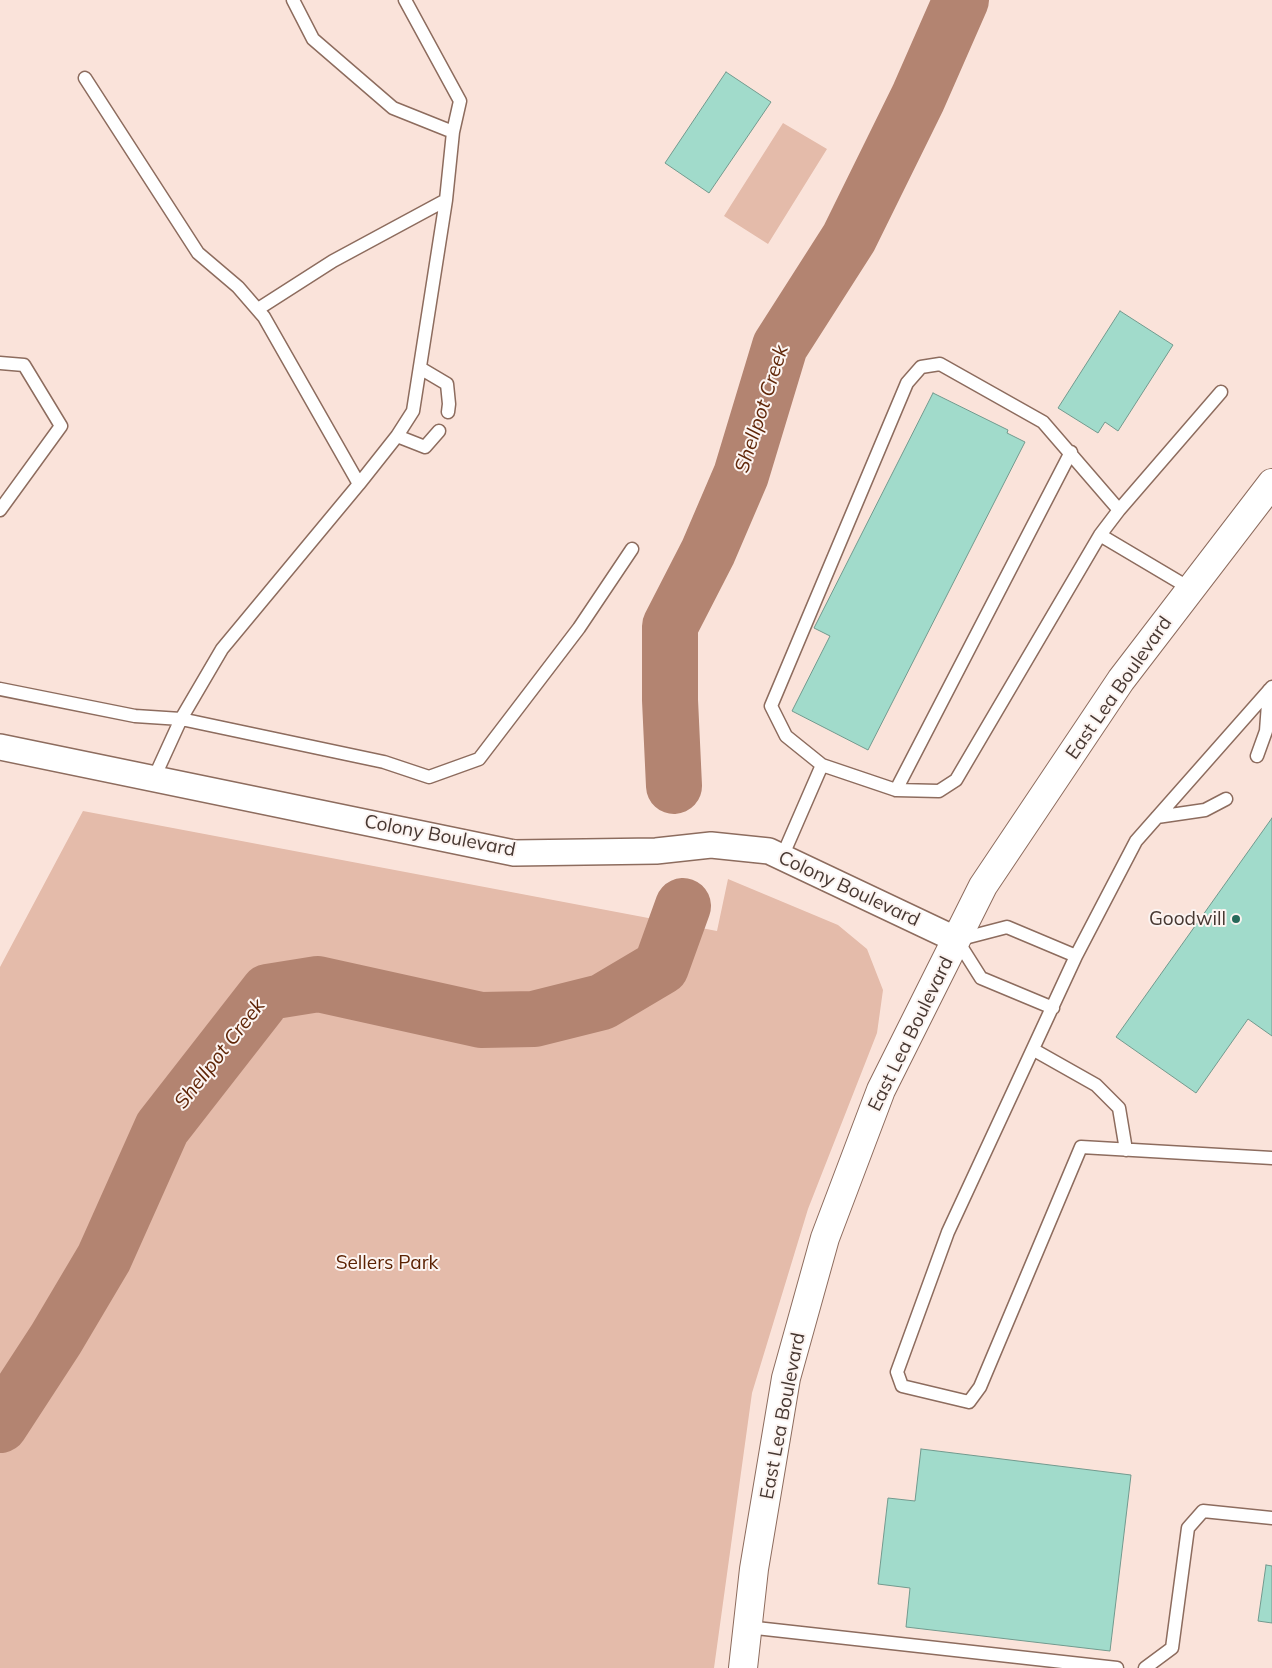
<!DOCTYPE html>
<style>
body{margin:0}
canvas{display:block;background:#fae3da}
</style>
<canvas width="1272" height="1668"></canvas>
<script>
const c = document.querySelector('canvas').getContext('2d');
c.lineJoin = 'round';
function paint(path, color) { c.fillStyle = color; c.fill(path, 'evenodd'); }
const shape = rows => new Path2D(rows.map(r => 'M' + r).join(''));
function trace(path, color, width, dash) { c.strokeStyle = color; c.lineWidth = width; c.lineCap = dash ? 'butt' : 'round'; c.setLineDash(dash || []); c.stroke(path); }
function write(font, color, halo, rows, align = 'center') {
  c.font = font + ' Mulish,sans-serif'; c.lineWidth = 4; c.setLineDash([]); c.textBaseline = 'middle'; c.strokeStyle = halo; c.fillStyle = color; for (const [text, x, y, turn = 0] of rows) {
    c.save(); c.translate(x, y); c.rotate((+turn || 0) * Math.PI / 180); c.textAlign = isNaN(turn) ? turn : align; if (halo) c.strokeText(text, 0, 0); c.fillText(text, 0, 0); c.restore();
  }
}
paint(shape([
 [783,123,827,149,768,244,724,216],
 [83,811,717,931,728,879,838,925,867,949,883,990,877,1033,808,1209,752,1393,714,1668,0,1668,0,967]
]), '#e4bbaa');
trace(shape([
 [674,786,670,700,670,626,708,552,741,475,780,346,849,238,918,98,961,0],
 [0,1425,56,1339,104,1258,162,1128,268,992,318,984,481,1020,534,1019,602,1002,661,967,683,906]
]), '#b38471', 56);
const building = shape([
 [726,72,771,102,709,193,665,163,726,72],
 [1120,311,1173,345,1118,431,1105,422,1098,433,1058,408,1120,311],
 [933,393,1008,430,1007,433,1025,442,868,750,792,711,830,636,814,628,933,393],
 [1272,818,1272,1036,1248,1019,1196,1093,1116,1037,1272,818],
 [921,1449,1131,1475,1110,1651,906,1627,910,1588,878,1584,888,1498,915,1501,921,1449],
 [1266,1565,1272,1566,1272,1623,1258,1621,1266,1565]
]);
paint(building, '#a1dbcb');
trace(building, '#729a8e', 1);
const lane = shape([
 [293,0,313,39,393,108,453,132],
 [85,78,198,253,238,287,264,317,359,484],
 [258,309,333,261,446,200],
 [0,363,24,365,61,426,0,510],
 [420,368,447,384,449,404,448,412],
 [397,436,425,447,439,431],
 [1119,510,1043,422,940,364,921,367,907,383,771,706,786,736,822,765,896,790,939,791,956,780,1100,535,1119,510,1221,392],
 [1100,535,1191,589],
 [1272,687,1136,841,1076,956,948,1232,897,1372,902,1386,969,1402,980,1387,1081,1147,1272,1158],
 [0,689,135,716,181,719,222,649,359,484,397,436,413,411,446,200,453,132,460,101,405,0],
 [1257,756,1266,731,1269,690],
 [154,778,181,719,384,762,429,777,479,759,579,628,632,549],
 [896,790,1071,452],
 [1157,817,1205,810,1226,799],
 [782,857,822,765],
 [1053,1008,981,978,957,940,1007,927,1076,956],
 [1034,1050,1096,1085,1119,1108,1126,1150],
 [747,1627,1117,1668],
 [1145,1668,1172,1648,1188,1528,1203,1511,1272,1518]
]);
const street = shape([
 [0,747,514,853,656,851,711,845,769,851,957,940]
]);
const secondary = shape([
 [743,1668,754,1569,786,1378,825,1238,881,1090,983,886,1121,680,1272,483]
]);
trace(lane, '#8d6c5e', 15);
trace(street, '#8d6c5e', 28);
trace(secondary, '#8d6c5e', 30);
trace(lane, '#fff', 12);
trace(street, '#fff', 25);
trace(secondary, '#fff', 28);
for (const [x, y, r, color] of [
 [1236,919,5,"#27695a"]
]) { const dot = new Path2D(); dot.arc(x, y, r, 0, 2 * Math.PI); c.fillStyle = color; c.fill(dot); trace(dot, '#fcf4f1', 2); }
write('19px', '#473832', '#fcf4f1', [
 ["East Lea Boulevard",1119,688,-55],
 ["Colony Boulevard",440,836,11],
 ["Colony Boulevard",849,889,25],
 ["East Lea Boulevard",911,1034,-64],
 ["East Lea Boulevard",783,1416,-79]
]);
write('19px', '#473832', '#fcf4f1', [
 ["Goodwill",1226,919]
], 'right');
write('19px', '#5c2203', '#fcf4f1', [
 ["Sellers Park",387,1263]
]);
write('italic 20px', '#602608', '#fcf4f1', [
 ["Shellpot Creek",762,409,-72],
 ["Shellpot Creek",220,1054,-52]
]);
</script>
